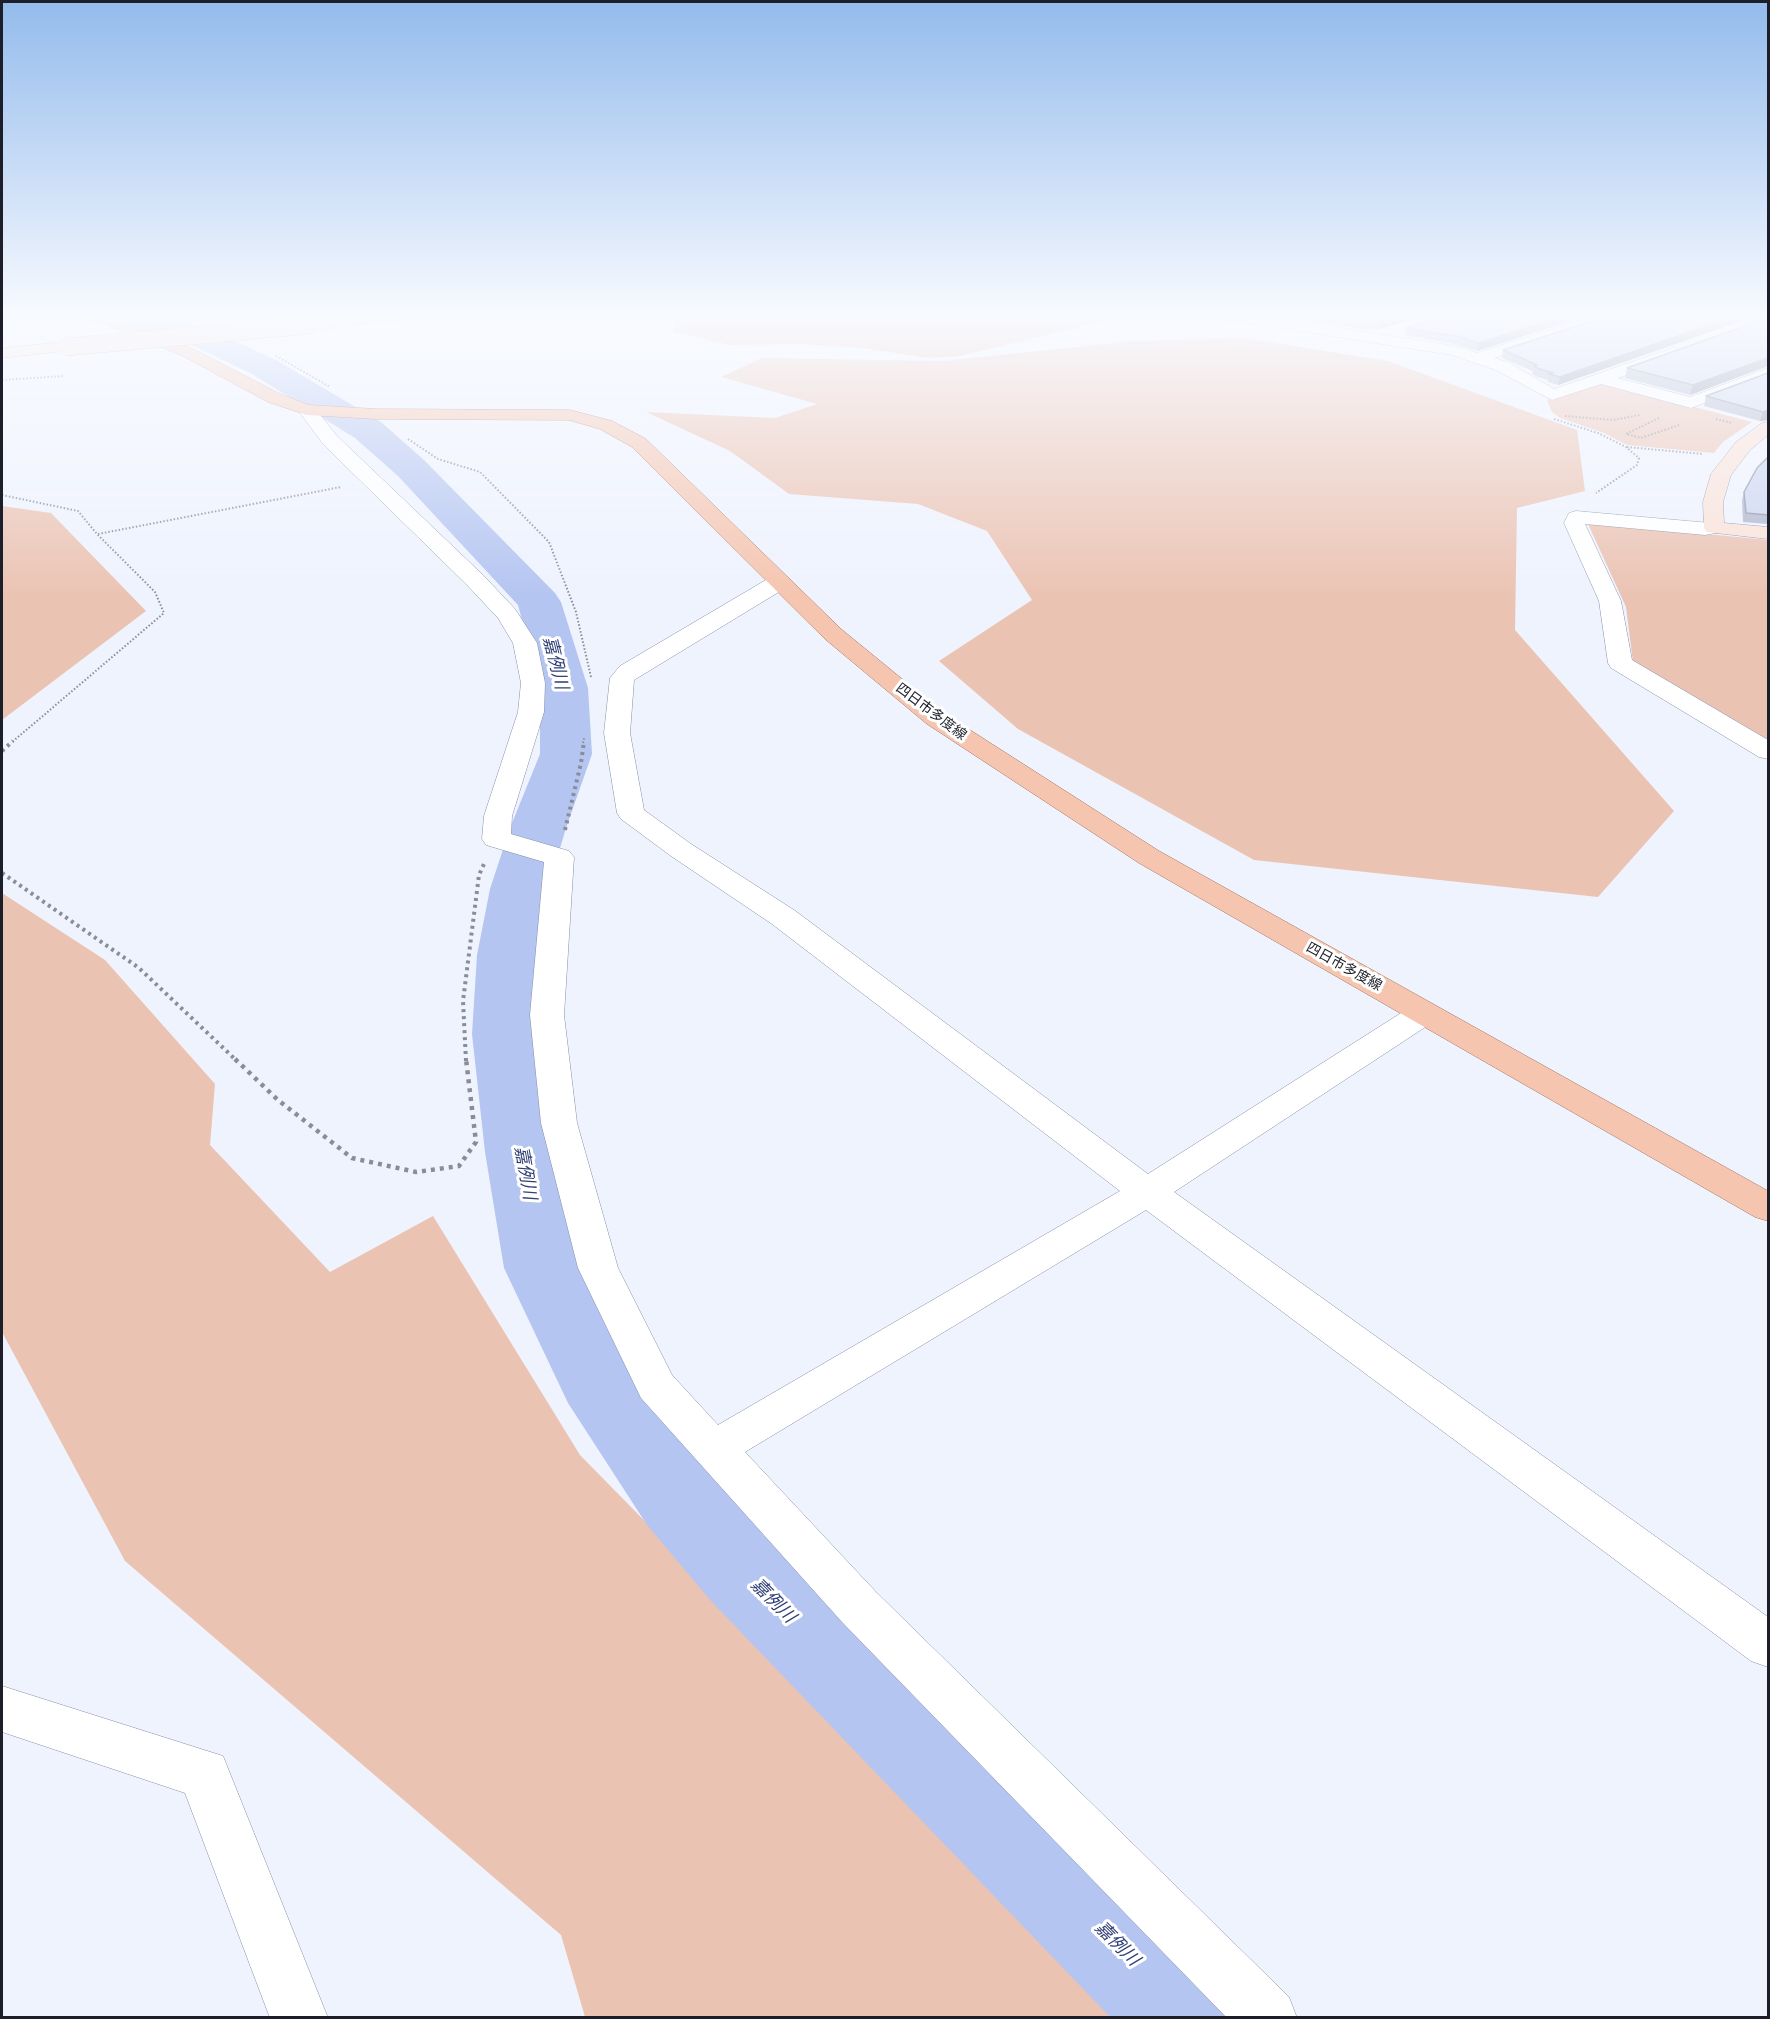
<!DOCTYPE html>
<meta charset="utf-8">
<style>
body{margin:0}
#map{position:relative;width:1770px;height:2019px;overflow:hidden;background:#eff3fe;font-family:"Fira Sans Condensed",sans-serif}
canvas{display:block}
.frame{position:absolute;inset:0;border:3px solid #1c1f29;pointer-events:none}
</style>
<div id="map">
<canvas width="1770" height="2019"></canvas>
<div class="frame"></div>
</div>
<script>
const c = document.querySelector('canvas').getContext('2d');
c.lineJoin = 'round';
function paint(path, color) { c.fillStyle = color; c.fill(path, 'evenodd'); }
const shape = rows => new Path2D(rows.map(r => 'M' + r).join(''));
function trace(path, color, width, dash) { c.strokeStyle = color; c.lineWidth = width; c.lineCap = dash ? 'butt' : 'round'; c.setLineDash(dash || []); c.stroke(path); }
function write(font, color, halo, rows, align = 'center') {
  c.font = font + ' "Fira Sans Condensed","Noto Sans JP",sans-serif'; c.lineWidth = 6; c.setLineDash([]); c.textBaseline = 'middle'; c.strokeStyle = halo; c.fillStyle = color; for (const [text, x, y, turn = 0] of rows) {
    c.save(); c.translate(x, y); c.rotate((+turn || 0) * Math.PI / 180); c.textAlign = isNaN(turn) ? turn : align; if (halo) c.strokeText(text, 0, 0); c.fillText(text, 0, 0); c.restore();
  }
}
paint(shape([
 [677,313,1138,313,960,356,928,358,862,348,799,344,729,345,674,332],
 [1243,338,1388,361,1577,430,1585,491,1517,508,1515,630,1674,811,1598,897,1254,860,1018,729,939,661,1032,600,987,531,918,504,789,494,730,451,646,412,775,418,817,404,721,377,762,358,943,361,1134,341],
 [1601,383,1607,384,1752,422,1723,442,1714,453,1627,445,1604,433,1560,418,1552,412,1547,400],
 [2,506,51,513,146,611,2,720],
 [1595,523,1768,540,1768,740,1633,662,1626,607,1588,524],
 [2,893,105,960,215,1084,210,1145,330,1272,433,1216,580,1455,1131,2017,585,2017,561,1935,125,1561,2,1332]
]), '#ebc3b3');
paint(shape([
 [115,313,159,313,218,333,276,360,381,422,424,460,555,593,561,602,588,688,592,754,566,828,548,889,539,955,538,1034,557,1152,582,1268,629,1360,709,1473,777,1545,1231,1978,1248,2018,1111,2018,711,1601,647,1525,568,1403,504,1268,485,1152,472,1034,477,955,490,889,510,828,540,754,540,688,518,605,398,476,355,438,252,374,196,347,119,319,115,313]
]), '#b5c5f1');
const street = shape([
 [1209,313,1246,313,1455,346,1477,353,1602,313,1625,313,1622,316,1494,358,1508,362,1554,389,1675,347,1683,352,1681,355,1618,378,1690,397,1768,368,1768,379,1691,408,1601,384,1552,400,1496,370,1452,355,1217,318,1209,313],
 [1715,313,1739,313,1768,322,1768,332,1718,316,1715,313],
 [307,405,313,406,337,436,483,575,515,609,537,643,545,683,544,712,512,816,511,834,569,851,574,857,564,1015,577,1123,618,1268,672,1375,718,1425,1120,1191,772,924,671,856,621,819,617,813,604,733,610,678,620,666,771,577,779,575,787,577,790,582,787,587,634,680,630,733,644,810,691,844,794,910,1148,1174,1412,1006,1424,1003,1436,1006,1441,1013,1436,1020,1174,1192,1768,1617,1768,1667,1751,1661,1146,1210,745,1452,876,1592,1289,1997,1297,2018,1227,2018,842,1622,641,1398,578,1268,541,1123,530,1015,544,862,486,845,482,839,484,816,518,712,521,683,513,643,498,618,467,585,323,444,298,410,301,406,307,405],
 [1576,511,1721,524,1724,528,1721,532,1705,535,1585,524,1621,601,1632,660,1768,740,1768,759,1759,757,1611,668,1608,663,1599,601,1564,523,1569,513,1576,511],
 [2,1686,223,1756,328,2018,270,2018,185,1793,2,1732,2,1686]
]);
const secondary = shape([
 [375,313,421,313,413,318,313,330,305,325,313,320,375,313],
 [66,342,74,347,72,350,2,358,2,348,66,342],
 [1768,422,1768,435,1750,450,1731,475,1723,502,1724,523,1768,527,1768,539,1707,532,1704,528,1703,502,1711,474,1736,442,1762,423,1768,422]
]);
const primary = shape([
 [82,313,103,313,195,350,280,394,309,405,376,409,570,410,612,421,646,439,841,629,945,714,1159,851,1768,1191,1768,1221,1755,1217,1139,863,927,724,825,639,632,447,600,429,569,420,376,419,307,415,268,402,183,356,85,316,82,313]
]);
trace(street, '#868fa8', 1);
trace(secondary, '#868fa8', 1);
trace(primary, '#a5725f', 1);
trace(shape([
 [276,356,330,387],
 [2,380,64,376],
 [1565,416,1613,420,1640,415],
 [1659,418,1626,434,1641,438,1679,425],
 [1554,419,1598,433,1626,447,1639,458,1637,465,1596,493],
 [1716,419,1732,423],
 [408,439,438,459,480,472,549,542,576,612,591,677],
 [1627,447,1703,454],
 [2,495,78,511,97,534,155,592,164,613,11,743],
 [98,534,341,487],
 [583,743,584,738]
]), '#898d97', 2, [1.5, 2]);
trace(shape([
 [2,751,13,741],
 [565,830,581,763,584,741],
 [2,873,139,968,237,1061],
 [466,1061,463,1001,479,875,484,864]
]), '#898d97', 4, [3, 4]);
trace(shape([
 [235,1059,278,1100,352,1158,416,1172,459,1166,476,1142,466,1059]
]), '#898d97', 4.5, [4, 5]);
paint(street, '#fff');
paint(secondary, '#fae2d8');
paint(primary, '#f5c5b0');
const secondaryBridge = shape([
 [66,347,313,325]
]);
trace(secondaryBridge, '#868fa8', 18, []);
trace(secondaryBridge, '#fae2d8', 17);
paint(shape([
 [1272,313,1433,313,1379,329,1368,330,1285,317],
 [1457,313,1595,313,1477,351,1455,344,1404,335,1406,328],
 [1768,316,1768,366,1690,395,1625,378,1627,368,1765,319],
 [1744,320,1558,385,1548,382,1548,380,1538,377,1532,374,1533,371,1502,358,1503,350],
 [1768,373,1768,421,1768,420,1760,421,1704,406,1706,396],
 [1768,457,1768,524,1743,522,1742,500,1744,492]
]), '#afb7ce');
paint(shape([
 [1410,313,1433,313,1379,329,1381,322],
 [1573,313,1595,313,1477,351,1479,343],
 [1744,313,1746,313,1744,320,1558,385,1560,377],
 [1768,358,1768,366,1690,395,1693,385],
 [1768,410,1768,420,1760,421,1763,412]
]), '#8e95a8');
const building = shape([
 [1311,313,1410,313,1381,322,1370,322,1311,313],
 [1457,313,1573,313,1479,343,1457,336,1406,328,1457,313],
 [1617,313,1744,313,1560,377,1549,374,1553,373,1540,369,1534,366,1537,365,1503,350,1617,313],
 [1768,316,1768,358,1693,385,1627,368,1765,319,1768,316],
 [1768,373,1768,410,1763,412,1706,396,1768,373],
 [1768,457,1768,515,1746,513,1744,492,1757,468,1768,457]
]);
paint(building, '#cbd5f0');
trace(building, '#8e95a8', 1.5);
const sky = c.createLinearGradient(0, 0, 0, 596);
sky.addColorStop(0, '#93bbec');
sky.addColorStop(0.53, '#f8faff');
sky.addColorStop(1, '#f8faff00');
c.fillStyle = sky;
c.fillRect(0, 0, 1770, 596);
write('14px', '#1c1f29', '#fff', [
 ["四日市多度線",931,712,37],
 ["四日市多度線",1344,967,29]
]);
write('italic 18px', '#314076', '#fff', [
 ["嘉例川",555,663,76],
 ["嘉例川",525,1173,80],
 ["嘉例川",773,1601,45],
 ["嘉例川",1117,1944,45]
]);
</script>
